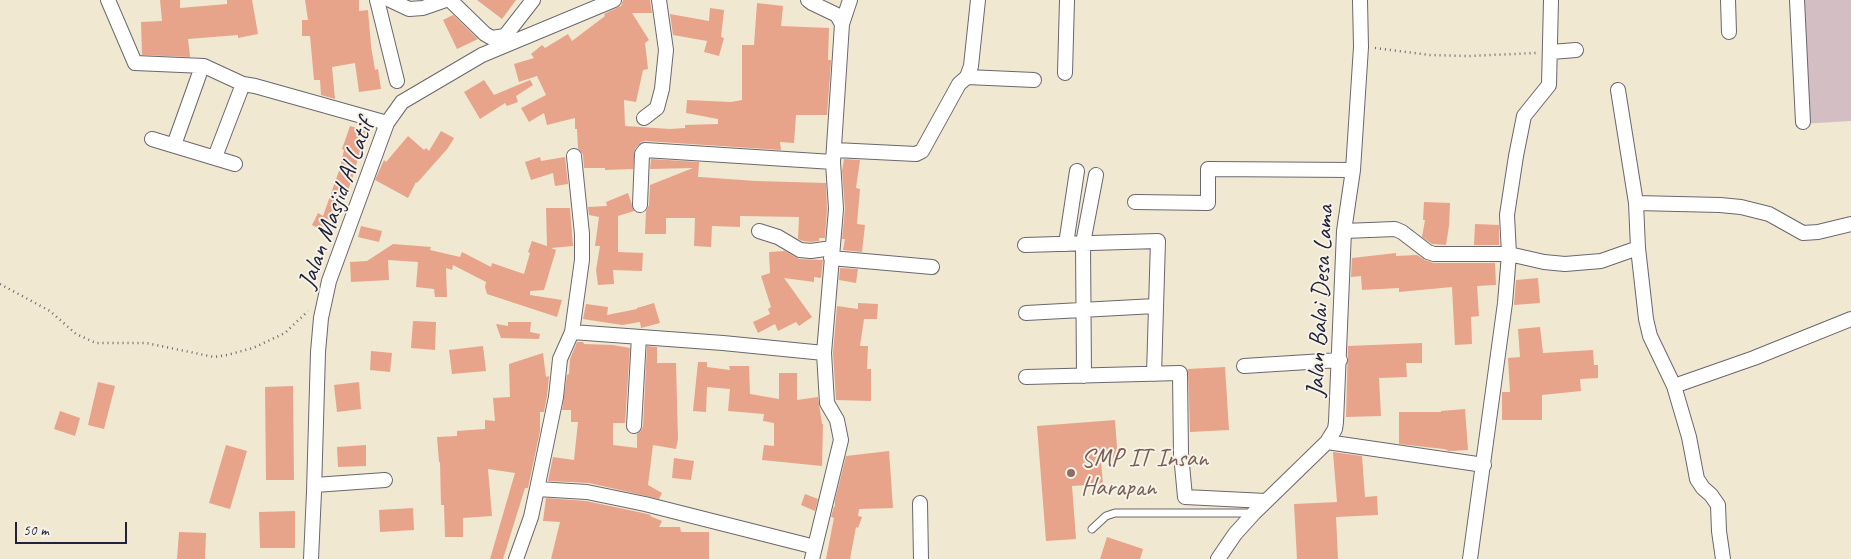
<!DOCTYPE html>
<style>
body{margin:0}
#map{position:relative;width:1851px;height:559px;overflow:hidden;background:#f0e8d0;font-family:Caveat,sans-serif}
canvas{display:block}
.scale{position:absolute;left:15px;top:522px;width:112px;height:22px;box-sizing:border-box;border:2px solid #22223b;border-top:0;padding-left:6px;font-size:15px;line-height:18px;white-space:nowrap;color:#22223b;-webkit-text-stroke:4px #f7f3e8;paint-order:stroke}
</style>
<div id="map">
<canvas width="1851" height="559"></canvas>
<div class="scale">50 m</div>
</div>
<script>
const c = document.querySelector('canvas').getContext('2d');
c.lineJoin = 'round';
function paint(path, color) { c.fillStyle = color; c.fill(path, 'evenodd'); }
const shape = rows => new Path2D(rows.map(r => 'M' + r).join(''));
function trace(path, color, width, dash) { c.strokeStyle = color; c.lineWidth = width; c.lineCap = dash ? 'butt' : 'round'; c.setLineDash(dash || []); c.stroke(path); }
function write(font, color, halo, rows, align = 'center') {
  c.font = font + ' Caveat,sans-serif'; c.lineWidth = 4; c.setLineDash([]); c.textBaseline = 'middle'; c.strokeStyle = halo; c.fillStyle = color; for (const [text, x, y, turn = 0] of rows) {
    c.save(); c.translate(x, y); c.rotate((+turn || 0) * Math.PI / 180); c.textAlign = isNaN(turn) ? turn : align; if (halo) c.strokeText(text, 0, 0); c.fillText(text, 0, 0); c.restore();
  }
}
paint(shape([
 [1794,0,1851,0,1851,121,1799,124]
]), '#d2bec3');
paint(shape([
 [160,0,180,0,180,8,227,4,227,0,252,0,258,34,238,38,238,35,188,39,190,57,142,55,141,22,162,21],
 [305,0,359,0,359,11,368,10,371,46,375,70,378,69,381,89,359,92,355,63,332,67,335,99,321,95,320,80,314,80,310,36,302,36,302,20,308,20],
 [477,0,516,0,502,19],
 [623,0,650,0,652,13,632,13,649,40,645,43,648,69,643,70,636,102,624,100,625,126,670,129,685,128,685,125,718,124,718,119,686,113,687,100,731,102,742,100,742,45,754,45,757,3,783,6,781,26,829,28,828,60,831,60,831,62,827,115,796,115,794,143,780,142,781,150,645,141,641,142,635,149,633,169,605,170,605,168,584,168,583,155,578,148,577,129,575,129,575,118,547,125,544,113,529,122,521,108,546,95,537,76,519,82,514,64,534,58,531,54,542,45,545,48,568,34,572,41,605,16,604,14,606,13,621,6],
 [710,8,724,10,721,37,724,38,719,56,704,52,707,41,673,35,670,14,709,21],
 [453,15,478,39,457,49,443,20],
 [484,80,494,95,530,80,533,85,516,96,518,102,507,106,505,103,480,119,464,92],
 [350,126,366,131,353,176,337,222,331,235,312,225,318,213,323,216,340,168,344,150,342,149],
 [441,131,454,138,448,148,417,183,416,182,408,198,375,180,384,160,386,162,408,136,424,150,426,148,429,151],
 [540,157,541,161,565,157,568,184,555,186,553,173,531,180,525,162],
 [651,159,699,162,698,177,700,177,756,181,826,183,827,209,825,238,819,238,819,241,811,242,803,241,798,239,799,217,740,216,740,227,712,226,711,247,694,246,695,218,666,218,666,234,645,234,646,211,649,205,650,185,693,168,650,169],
 [844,159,860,160,856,188,860,189,857,224,865,225,862,252,843,250,845,239,842,239,845,209,842,171],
 [628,193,634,211,618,216,618,252,643,253,642,271,613,270,614,284,598,285,596,270,600,246,595,246,599,217,589,215,588,207,607,206,606,202],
 [1424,202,1450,203,1449,226,1446,245,1432,244,1422,237,1425,220,1423,220],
 [546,208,570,208,573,246,551,248,556,250,544,290,530,291,530,295,562,300,557,317,487,294,485,287,486,282,453,265,452,270,446,268,447,297,435,297,434,289,416,287,418,262,388,260,389,280,351,282,350,262,367,261,393,244,431,247,430,250,460,257,462,252,491,267,492,263,524,274,530,253,528,252,532,241,547,246],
 [1475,224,1499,225,1499,245,1474,245],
 [361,226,382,231,379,242,358,237],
 [785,251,799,259,823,260,821,278,814,277,814,282,784,278,812,317,799,326,796,322,778,331,775,324,758,333,753,322,770,314,768,309,771,307,761,276,770,273,769,252],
 [1396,253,1396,256,1417,255,1425,260,1434,263,1495,263,1496,285,1477,286,1479,316,1471,317,1472,344,1455,345,1452,287,1399,292,1399,288,1362,290,1361,276,1351,277,1352,258],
 [840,268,858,269,856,283,839,280],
 [1538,278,1540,303,1514,305,1516,280],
 [654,303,660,323,641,328,640,322,622,325,583,319,586,304,608,307,607,315,637,309,637,308],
 [858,303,878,304,877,319,864,319,860,346,868,346,867,369,871,369,871,401,836,400,833,353,837,306,858,309],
 [413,321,436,322,435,350,411,348],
 [508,322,531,322,530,332,540,334,539,339,501,338,496,324,508,326],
 [1540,327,1543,353,1593,350,1594,365,1598,365,1598,378,1580,379,1581,391,1542,395,1542,420,1502,420,1502,392,1510,392,1508,358,1520,357,1518,329],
 [577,342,583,342,584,344,613,345,630,348,625,423,613,423,613,445,637,448,637,434,641,431,643,426,647,346,657,347,657,363,676,363,678,439,676,449,653,445,648,485,662,493,659,499,589,483,548,481,553,457,574,460,578,422,571,422,571,410,562,410,567,375,569,374,570,359],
 [1422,343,1422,363,1406,363,1407,377,1379,378,1381,416,1346,417,1348,346],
 [483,346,486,371,452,374,449,350],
 [371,351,392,353,390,372,370,370],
 [543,353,546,377,549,376,547,396,544,412,540,412,540,431,528,488,525,488,503,559,490,559,515,473,488,469,492,516,463,518,463,537,445,537,444,505,441,505,440,462,439,462,437,437,457,436,457,431,485,429,485,420,495,421,493,398,510,397,509,364],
 [698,362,707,362,707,367,730,370,729,366,749,366,750,394,779,399,779,373,797,373,797,400,818,397,822,424,823,424,822,466,762,460,764,445,774,446,774,423,763,421,764,414,728,411,730,389,707,387,706,412,693,411],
 [1225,367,1229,430,1190,432,1188,369],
 [98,382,115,386,104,429,88,425],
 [359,382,361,409,337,412,334,385],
 [293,386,294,480,266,480,265,387],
 [1465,409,1468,450,1449,451,1444,449,1399,444,1399,412,1441,412,1441,411],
 [60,411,80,418,75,436,54,429],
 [1115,420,1118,461,1101,462,1103,484,1072,486,1076,539,1046,541,1037,426],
 [226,445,247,451,230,509,209,503],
 [366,445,366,466,338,467,337,447],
 [889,451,893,508,859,509,858,516,862,517,858,528,856,527,850,559,826,559,834,518,831,517,834,506,835,507,835,500,846,456],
 [1333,452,1362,456,1365,497,1377,496,1378,515,1336,517,1338,559,1297,559,1294,504,1337,502],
 [674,458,694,461,691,480,672,478],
 [805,494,818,499,815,511,801,505],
 [546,498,586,501,643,513,651,515,650,516,662,521,659,527,680,527,681,532,709,532,709,559,551,559,560,522,543,521],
 [413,508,414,530,380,532,379,510],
 [295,511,295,548,260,548,259,512],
 [179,532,206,533,205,559,177,559],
 [1107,537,1143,549,1140,559,1100,559]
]), '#e8a38b');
const service = shape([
 [1092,529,1106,516,1115,513,1253,513]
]);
const minor = shape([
 [108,0,135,63,204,66,243,84,255,86,387,123],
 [377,0,397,81],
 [390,0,409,9,423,8,446,0],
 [450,0,485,34,492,38,505,36,533,0],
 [808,0,812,3,837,15,842,24,833,162,836,209,824,353,827,403,837,420,841,440,812,559],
 [1728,0,1729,32],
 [1797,0,1803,122],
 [842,24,850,0],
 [1551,52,1576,50],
 [1065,73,1067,0],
 [967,77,1034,80],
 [1618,90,1636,203,1638,248,1646,319,1650,336,1674,386,1689,437,1697,479,1703,488,1711,495,1718,505,1719,531,1723,559],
 [644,118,657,108,662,89,666,50,659,0],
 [152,139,235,164],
 [174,145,199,75],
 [835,150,916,154,922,151,959,84,967,77,971,66,978,0],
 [215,157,243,84],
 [1135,202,1208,203,1208,169,1353,170],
 [1636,203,1720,205,1741,207,1769,214,1803,233,1818,232,1851,224],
 [640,205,642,154,645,150,833,162],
 [759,231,778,237,800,250,811,251,832,248],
 [1344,231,1395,229,1402,232,1428,252,1434,254,1509,254,1544,262,1565,264,1601,261,1638,248],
 [1066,244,1077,171],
 [1025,245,1158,241,1154,374],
 [831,258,932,267],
 [1026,313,1155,306],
 [572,332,723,343,824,353],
 [1244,366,1340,360],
 [1084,376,1083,243,1096,175],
 [1026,377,1180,373,1181,454,1185,497,1266,501],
 [1674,386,1754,358,1851,319],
 [634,426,639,337],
 [1327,442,1484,465],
 [315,485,385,480],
 [537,489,556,397,560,359,572,332,582,260,582,234,574,156],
 [920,503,921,559],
 [311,559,314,492,318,352,321,318,329,281,387,123,402,102,482,55,614,0],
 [516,559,531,517,537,489,587,492,645,504,815,547],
 [1218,559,1235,534,1254,513,1327,442,1335,429,1336,422,1344,231,1353,170,1361,47,1360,0],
 [1470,559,1505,303,1509,254,1507,215,1516,156,1524,116,1549,85,1551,0]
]);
trace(service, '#6a676f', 9);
trace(minor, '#6a676f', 16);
trace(shape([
 [1375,48,1430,55,1469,56,1536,53],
 [0,284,50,311,76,334,96,343,146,343,214,357,227,355,253,348,285,333,308,311]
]), '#6a676f', 2.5, [1, 4]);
trace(service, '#fff', 7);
trace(minor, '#fff', 14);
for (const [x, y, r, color] of [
 [1071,473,5,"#8d6e63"]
]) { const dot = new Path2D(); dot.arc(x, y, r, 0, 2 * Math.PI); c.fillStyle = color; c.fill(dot); trace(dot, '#f7f3e8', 2); }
write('25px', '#22223b', '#f7f3e8', [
 ["Jalan Masjid Al Latif",337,204,-70],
 ["Jalan Balai Desa Lama",1321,301,-87]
]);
write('25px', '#785e54', '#f7f3e8', [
 ["SMP IT Insan",1081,459],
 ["Harapan",1081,488]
], 'left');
</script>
